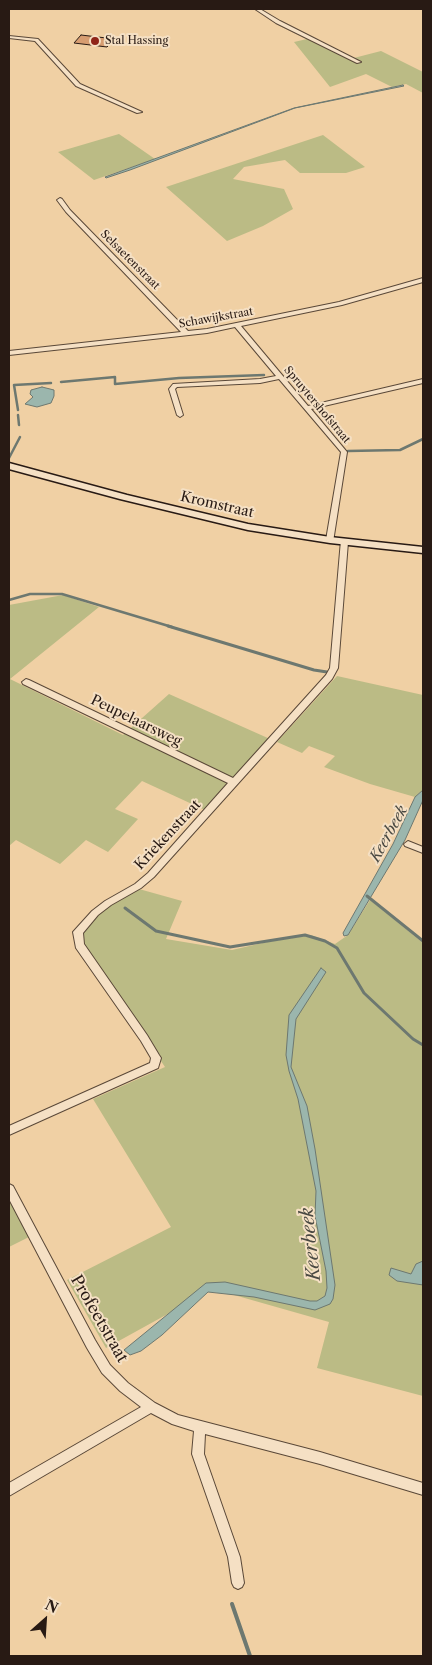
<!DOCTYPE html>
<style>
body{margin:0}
#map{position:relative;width:432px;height:1665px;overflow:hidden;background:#f0d0a4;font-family:"Libre Caslon Text",serif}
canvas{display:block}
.frame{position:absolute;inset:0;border:10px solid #281a14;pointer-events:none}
.north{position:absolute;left:20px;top:1595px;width:50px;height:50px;-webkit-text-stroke:4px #f5e0c4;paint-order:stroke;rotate:26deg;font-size:14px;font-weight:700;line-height:20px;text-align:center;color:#281a14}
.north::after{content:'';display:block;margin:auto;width:18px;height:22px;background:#281a14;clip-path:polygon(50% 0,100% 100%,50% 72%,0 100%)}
</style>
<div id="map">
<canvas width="432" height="1665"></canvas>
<div class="frame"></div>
<div class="north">N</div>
</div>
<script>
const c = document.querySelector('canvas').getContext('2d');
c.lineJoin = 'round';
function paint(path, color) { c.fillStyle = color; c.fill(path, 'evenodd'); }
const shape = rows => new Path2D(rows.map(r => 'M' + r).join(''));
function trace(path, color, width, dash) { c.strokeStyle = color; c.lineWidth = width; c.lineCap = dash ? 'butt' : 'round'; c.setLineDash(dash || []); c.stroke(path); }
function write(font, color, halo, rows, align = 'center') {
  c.font = font + ' "Libre Caslon Text",serif'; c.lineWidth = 4; c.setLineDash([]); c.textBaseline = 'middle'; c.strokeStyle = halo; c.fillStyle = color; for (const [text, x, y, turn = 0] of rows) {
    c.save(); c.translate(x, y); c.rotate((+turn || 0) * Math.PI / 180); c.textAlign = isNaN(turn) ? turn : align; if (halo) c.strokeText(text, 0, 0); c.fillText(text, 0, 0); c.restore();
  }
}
paint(shape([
 [307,39,350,59,381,51,423,72,423,93,406,84,392,87,366,74,330,87,294,42],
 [119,134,155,159,94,180,58,152],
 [323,135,365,167,346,173,300,173,285,160,244,167,233,179,284,189,293,209,263,226,227,241,166,187],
 [63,595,99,607,10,679,123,735,169,694,270,739,205,810,142,781,115,809,138,819,108,852,86,840,60,864,16,840,9,846,9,605],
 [337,676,423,695,423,790,415,797,370,784,324,767,335,756,309,746,302,753,277,742],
 [139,889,182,901,166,939,232,950,267,942,311,935,335,944,348,935,370,900,423,943,423,1396,317,1368,329,1322,213,1289,106,1348,67,1280,171,1227,93,1099,165,1067,84,946,82,933,90,921,110,904],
 [9,1198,29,1237,9,1247]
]), '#bbbb85');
const water = shape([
 [403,85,404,86,295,108,130,170,106,178,105,177,294,108,403,85],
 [42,387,54,390,54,396,51,403,37,407,25,404,33,397,30,394,31,390,42,387],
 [423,790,423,800,405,840,348,935,344,936,343,933,393,844,415,797,423,790],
 [321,968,326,972,296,1019,291,1067,307,1106,315,1149,335,1285,333,1299,330,1304,315,1310,254,1297,208,1292,162,1335,141,1351,130,1355,124,1350,206,1283,225,1282,310,1301,317,1301,325,1296,327,1288,326,1271,315,1216,316,1191,298,1099,289,1071,286,1055,289,1015,321,968],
 [423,1261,423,1285,397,1281,389,1275,391,1268,411,1274,416,1264,423,1261]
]);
paint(water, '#9bb6ad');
trace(water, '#6d7870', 1);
trace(shape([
 [61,382,115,377,115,384,179,378,264,375],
 [18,410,14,385,51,383],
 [18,415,19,425],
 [348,451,400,450,423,439],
 [9,458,20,437],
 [9,600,30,594,62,594,172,627]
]), '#6d7870', 2.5);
trace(shape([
 [168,626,314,670,327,672],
 [367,896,423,941],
 [125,908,156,931,230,947,305,935,325,941,337,948,364,993,413,1039,423,1045]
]), '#6d7870', 3);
trace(shape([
 [232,1604,250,1656]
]), '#6d7870', 4);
const building = shape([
 [81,35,115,39,107,47,74,43,81,35]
]);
paint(building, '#d79d71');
trace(building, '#281a14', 1);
const minor = shape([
 [255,9,260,9,280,21,361,62,357,63,276,23,255,9],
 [9,36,38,39,80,84,142,112,137,113,76,86,35,41,9,38,9,36],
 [60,198,62,199,70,210,188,331,207,329,339,302,423,278,423,282,342,305,241,326,308,406,423,379,423,383,311,409,347,452,333,542,330,542,326,540,341,452,279,379,260,383,177,387,175,389,183,415,180,417,177,415,169,389,173,384,260,379,276,376,235,327,207,333,9,355,9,351,181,332,66,212,57,200,60,198],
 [341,540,347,540,348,542,338,668,332,679,154,877,141,888,111,905,98,915,83,933,84,944,147,1035,159,1055,161,1058,158,1068,9,1135,9,1126,150,1063,151,1058,141,1041,76,948,73,932,92,911,105,901,135,884,148,873,228,783,23,684,22,682,26,679,29,680,233,778,326,675,330,668,341,540],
 [408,841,423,847,423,853,405,846,404,844,408,841],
 [9,1184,13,1186,95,1340,110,1365,128,1383,155,1403,178,1415,320,1452,423,1483,423,1495,320,1464,205,1434,204,1454,240,1557,244,1583,242,1587,238,1589,234,1587,232,1583,228,1557,192,1454,194,1431,172,1424,151,1413,9,1496,9,1483,141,1407,120,1391,102,1373,87,1348,9,1199,9,1184]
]);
const secondary = shape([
 [9,463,127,495,248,524,330,537,423,547,423,553,330,543,248,530,120,499,9,469,9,463]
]);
trace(minor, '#5a4838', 2);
trace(secondary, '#281a14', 3);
paint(minor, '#f5e0c4');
paint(secondary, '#f5e0c4');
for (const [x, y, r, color] of [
 [95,41,5,"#8f2418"]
]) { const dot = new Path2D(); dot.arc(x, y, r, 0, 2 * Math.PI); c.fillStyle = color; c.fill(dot); trace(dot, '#f5e0c4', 2); }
write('11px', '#281a14', '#f5e0c4', [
 ["Stal Hassing",105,41]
], 'left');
write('11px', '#281a14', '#f5e0c4', [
 ["Selsaetenstraat",130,260,45],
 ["Schawijkstraat",216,318,-10],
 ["Spruytershofstraat",317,405,50]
]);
write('14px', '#281a14', '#f5e0c4', [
 ["Kromstraat",217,505,13],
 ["Peupelaarsweg",136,721,26],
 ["Kriekenstraat",168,835,-47]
]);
write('italic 15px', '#4a4942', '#f5e0c4', [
 ["Keerbeek",389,834,-61]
]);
write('16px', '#281a14', '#f5e0c4', [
 ["Profeetstraat",99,1319,60]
]);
write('italic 18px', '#4a4942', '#f5e0c4', [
 ["Keerbeek",311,1244,-96]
]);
</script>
